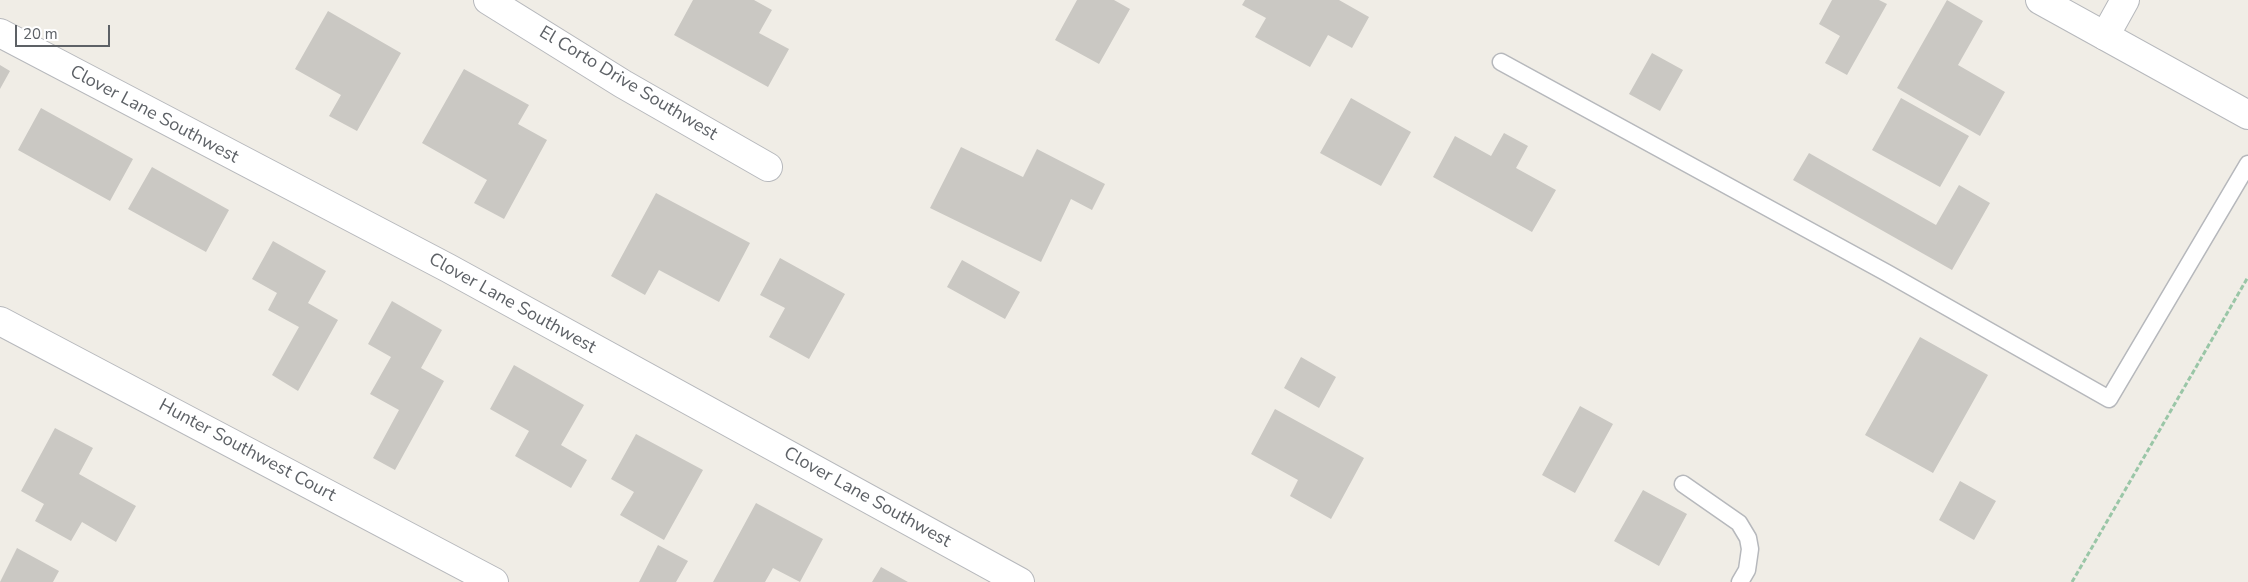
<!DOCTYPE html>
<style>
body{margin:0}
#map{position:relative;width:2248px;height:582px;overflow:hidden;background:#f0ede6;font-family:"Nunito Sans",sans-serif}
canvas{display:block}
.scale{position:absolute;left:15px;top:25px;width:95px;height:22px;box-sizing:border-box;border:2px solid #5d6166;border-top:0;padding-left:6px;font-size:15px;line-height:18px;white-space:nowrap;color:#5d6166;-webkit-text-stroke:4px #fff;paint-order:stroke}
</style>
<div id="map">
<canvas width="2248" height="582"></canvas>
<div class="scale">20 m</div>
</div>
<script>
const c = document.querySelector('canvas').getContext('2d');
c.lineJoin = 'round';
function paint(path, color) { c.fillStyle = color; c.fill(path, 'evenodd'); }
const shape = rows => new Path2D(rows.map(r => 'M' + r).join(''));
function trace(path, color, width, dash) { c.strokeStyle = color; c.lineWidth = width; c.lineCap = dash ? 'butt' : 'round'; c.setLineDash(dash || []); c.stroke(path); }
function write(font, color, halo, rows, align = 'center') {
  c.font = font + ' "Nunito Sans",sans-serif'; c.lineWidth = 5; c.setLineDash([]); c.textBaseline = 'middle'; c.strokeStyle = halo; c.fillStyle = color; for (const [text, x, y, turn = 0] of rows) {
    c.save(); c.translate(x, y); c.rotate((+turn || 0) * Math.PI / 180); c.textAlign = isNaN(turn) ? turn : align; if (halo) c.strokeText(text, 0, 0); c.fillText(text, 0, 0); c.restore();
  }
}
paint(shape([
 [693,0,754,0,772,10,759,33,789,49,768,87,674,35],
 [1077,0,1114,0,1130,9,1099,64,1055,40],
 [1245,0,1339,0,1369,17,1352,48,1328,35,1310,67,1255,37,1266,18,1242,5],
 [1832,0,1879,0,1887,4,1847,75,1825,63,1840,36,1819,24],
 [1947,0,1983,21,1958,65,2005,92,1980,136,1897,88],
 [328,11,401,53,357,131,329,116,341,95,295,69],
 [1652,53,1683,70,1660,111,1629,94],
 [0,65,10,71,0,89],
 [464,69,529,105,518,124,547,140,504,219,474,203,487,180,422,143],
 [1351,98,1411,132,1381,186,1320,153],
 [1901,98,1969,136,1940,187,1872,150],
 [41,108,133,159,110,201,18,150],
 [1504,133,1528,146,1516,168,1556,190,1532,232,1433,177,1455,136,1491,156],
 [961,147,1023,177,1037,149,1105,184,1092,210,1071,199,1041,262,930,208],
 [1809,153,1936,225,1959,185,1990,203,1952,270,1793,180],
 [152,167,229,210,206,252,128,209],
 [656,193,750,243,719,302,659,270,645,295,611,276],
 [273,241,326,271,308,303,338,320,298,391,272,375,299,327,268,310,277,293,252,279],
 [780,258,845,294,809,359,769,337,785,308,760,295],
 [962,260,1020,292,1005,319,947,287],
 [392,301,442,330,421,368,444,381,395,470,373,458,399,410,370,394,391,357,368,344],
 [1920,337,1988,375,1933,473,1865,435],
 [1301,357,1336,377,1319,408,1284,388],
 [514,365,584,405,561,445,587,460,571,488,515,456,529,431,490,409],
 [1580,406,1613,424,1575,493,1542,475],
 [1275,409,1364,458,1331,519,1290,496,1298,480,1251,454],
 [55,428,93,448,79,474,136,506,116,542,82,522,71,541,35,521,44,504,21,491],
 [636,434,703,470,664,540,620,515,634,492,611,479],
 [1960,481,1996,501,1974,540,1939,520],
 [1643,490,1687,514,1659,566,1614,541],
 [756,503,823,539,800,582,773,568,765,582,713,582],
 [658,545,688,561,676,582,639,582],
 [17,548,59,571,53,582,0,582],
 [881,567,908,582,872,582]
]), '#cac8c3');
const service = shape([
 [1501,62,1887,273,2109,399,2248,164],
 [1683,484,1739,523,1748,538,1750,549,1747,570,1740,582]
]);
const minor = shape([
 [488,0,623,84,768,167],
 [0,33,448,268,1020,582],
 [2105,36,2125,0],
 [0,321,494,582]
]);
const tertiary = shape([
 [2040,0,2248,115]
]);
trace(service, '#b6b8bc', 19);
trace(minor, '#b6b8bc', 30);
trace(tertiary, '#b6b8bc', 30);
trace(shape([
 [2072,582,2248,277]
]), '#9ac6a7', 3, [5, 2.5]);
trace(service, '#fff', 16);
trace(minor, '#fff', 28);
trace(tertiary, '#fff', 28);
write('18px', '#5d6166', '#fff', [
 ["El Corto Drive Southwest",628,84,31],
 ["Clover Lane Southwest",154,115,28],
 ["Clover Lane Southwest",512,304,29],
 ["Hunter Southwest Court",247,451,28],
 ["Clover Lane Southwest",867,498,29]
]);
</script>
